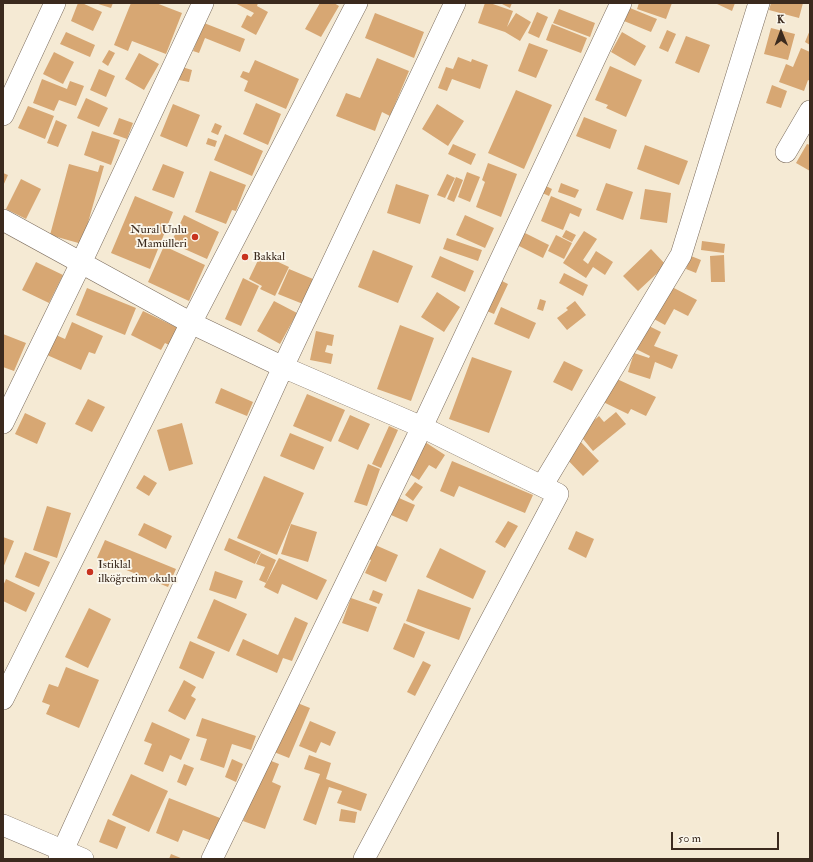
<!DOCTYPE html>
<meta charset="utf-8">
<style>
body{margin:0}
#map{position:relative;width:813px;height:862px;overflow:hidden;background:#f5ead4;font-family:"IM FELL Double Pica",serif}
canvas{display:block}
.frame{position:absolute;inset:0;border:4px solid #3b2a1e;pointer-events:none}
.north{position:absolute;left:761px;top:12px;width:40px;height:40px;-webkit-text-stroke:3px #fbf7ec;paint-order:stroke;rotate:359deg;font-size:11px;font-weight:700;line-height:16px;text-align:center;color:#3b2a1e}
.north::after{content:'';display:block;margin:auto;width:14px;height:18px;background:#3b2a1e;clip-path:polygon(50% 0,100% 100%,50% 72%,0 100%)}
.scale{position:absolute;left:671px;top:832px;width:108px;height:18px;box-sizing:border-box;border:2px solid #3b2a1e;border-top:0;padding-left:5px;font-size:12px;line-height:14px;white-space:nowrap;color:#3b2a1e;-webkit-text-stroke:3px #fbf7ec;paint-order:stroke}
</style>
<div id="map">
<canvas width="813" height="862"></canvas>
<div class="frame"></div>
<div class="north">K</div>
<div class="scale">50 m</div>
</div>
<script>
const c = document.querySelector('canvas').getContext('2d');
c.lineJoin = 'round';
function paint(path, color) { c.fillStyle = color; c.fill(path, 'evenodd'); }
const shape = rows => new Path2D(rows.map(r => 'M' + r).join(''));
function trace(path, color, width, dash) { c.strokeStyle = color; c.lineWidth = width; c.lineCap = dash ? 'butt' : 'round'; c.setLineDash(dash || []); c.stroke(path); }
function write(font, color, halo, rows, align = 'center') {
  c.font = font + ' "IM FELL Double Pica",serif'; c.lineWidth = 3.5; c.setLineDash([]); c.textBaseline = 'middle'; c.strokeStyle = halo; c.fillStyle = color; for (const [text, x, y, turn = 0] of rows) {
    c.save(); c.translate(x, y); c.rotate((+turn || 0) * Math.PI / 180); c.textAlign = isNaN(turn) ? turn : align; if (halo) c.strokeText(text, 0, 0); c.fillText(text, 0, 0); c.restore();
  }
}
paint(shape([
 [78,3,82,3,102,12,93,31,71,21],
 [95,3,113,3,111,8],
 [131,3,156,3,182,13,166,54,132,41,128,51,114,45],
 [235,3,258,3,257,6,268,12,256,35,241,27,247,15,251,17,254,13],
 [320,3,334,3,339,6,321,37,305,29],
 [485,3,490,3,513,11,507,27,516,13,531,22,520,41,505,32,478,23],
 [500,3,512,3,510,8],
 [639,3,672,3,666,19,637,9],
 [715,3,735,3,732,11],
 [771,3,803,3,799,18,769,10],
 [630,8,657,19,651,32,624,21],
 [559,9,595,23,590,37,553,23],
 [537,12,548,17,539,38,528,33],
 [375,13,424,32,414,58,365,38],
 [204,23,245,39,240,52,205,38,199,53,193,51],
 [552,24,587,38,581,53,546,40],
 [771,28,795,34,788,60,764,54],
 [667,30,676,34,668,52,659,48],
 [810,30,810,45,805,42],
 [66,32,95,45,90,57,60,44],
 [622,32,646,46,635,66,611,52],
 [686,36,710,45,699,73,675,63],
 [529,43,548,50,536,78,518,71],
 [801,48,810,52,810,81,808,80,804,91,779,82,786,64,793,67],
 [109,50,115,53,108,66,102,62],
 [54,52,74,62,63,84,43,74],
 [139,53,159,64,144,90,125,79],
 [458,57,471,62,472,59,488,65,480,89,452,79,447,91,438,88,446,67,453,69],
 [377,58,409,71,390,116,382,112,375,131,336,116,346,93,360,98],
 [255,60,299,79,286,109,244,91,248,81,240,77,243,71,249,73],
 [610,66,642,80,626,117,606,108,608,105,595,100],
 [182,67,192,70,189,82,179,80],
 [99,69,115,76,106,97,90,90],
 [42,79,67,89,70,81,84,86,76,106,59,100,54,111,33,103],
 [772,85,787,91,781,108,766,103],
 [516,90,552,105,524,169,488,153],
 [86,98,108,108,99,127,77,118],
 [256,103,281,114,268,145,243,134],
 [173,104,200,115,187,147,160,136],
 [437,104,464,121,448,146,422,129],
 [28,106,54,116,45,139,18,128],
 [584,117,617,130,610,149,576,136],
 [119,118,133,123,127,139,113,134],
 [56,120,67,125,58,147,47,143],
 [215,123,222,126,218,135,211,132],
 [92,131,120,140,111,165,84,155],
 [225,134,263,151,252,176,214,160],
 [208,138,217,141,215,147,206,144],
 [453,144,476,154,471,165,448,154],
 [807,144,810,145,810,171,796,163],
 [645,145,688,161,679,185,637,169],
 [488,163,517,174,501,217,476,207,485,182,482,180],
 [69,164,98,172,100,165,104,166,82,244,50,235],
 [163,164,184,172,174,198,152,190],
 [210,171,246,185,236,211,232,210,226,224,195,212],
 [467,172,480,177,470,202,458,197],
 [3,173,8,175,3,186],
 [447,174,455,178,445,198,437,195],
 [456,177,463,180,454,202,447,199],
 [21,179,41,189,26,219,6,209],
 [561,183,579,190,575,198,558,192],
 [606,183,633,192,623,220,596,210],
 [396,184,429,195,420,224,387,213],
 [542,184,552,189,549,196,538,191],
 [645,189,671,193,667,223,640,219],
 [135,196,173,212,150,269,111,253],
 [551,196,582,209,579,217,570,213,563,230,541,221],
 [184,215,219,232,207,259,171,243],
 [465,215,494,228,485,248,456,235],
 [566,230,576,235,572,242,562,237],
 [584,231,597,239,583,260,588,264,596,251,613,262,605,275,593,267,586,278,563,263],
 [523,232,549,245,543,258,517,245],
 [556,235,572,243,564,259,548,251],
 [447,238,482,250,478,261,443,249],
 [702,241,725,244,724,253,701,250],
 [164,246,205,265,189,301,148,282],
 [651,249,666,265,638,291,623,276],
 [373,250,413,266,398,303,358,287],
 [261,254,289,267,275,296,260,289,262,286,249,279],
 [724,255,725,282,711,282,710,256],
 [440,256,474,271,465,292,431,277],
 [691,256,701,260,696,273,686,269],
 [36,262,63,275,49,303,22,290],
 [289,269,313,279,303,304,278,294],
 [564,273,588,285,583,296,559,283],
 [243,278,259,286,241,326,225,319],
 [496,278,508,284,494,314,482,309],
 [672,287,697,300,688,316,674,309,665,325,654,319],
 [87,288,136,308,125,335,76,315],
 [437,292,460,307,444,332,421,317],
 [540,299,546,301,543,311,537,309],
 [274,301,297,313,280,344,257,331],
 [575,301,586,315,567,330,557,318,568,310,566,308],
 [501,307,536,323,529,339,494,324],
 [143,311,178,328,169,345,165,343,161,350,131,335],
 [72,322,103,336,95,354,89,352,81,370,47,355,56,335,65,339],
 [645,324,661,332,654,346,678,355,672,369,655,362,650,379,628,372,634,353,649,358,650,356,636,349],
 [400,325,434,338,411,401,377,389],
 [316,331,334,335,332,346,327,345,325,352,333,354,331,364,310,360],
 [3,334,26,343,14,371,3,367],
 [472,357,512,371,489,433,449,419],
 [564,361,583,370,572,391,553,382],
 [617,379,656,397,646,416,631,409,628,414,599,400],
 [221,388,253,402,247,416,215,403],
 [307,394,345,410,331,442,293,426],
 [88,399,105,407,92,432,75,424],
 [616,412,626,424,593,451,579,434,599,416,604,422],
 [25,413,46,423,37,444,15,434],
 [350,415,370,424,358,450,338,441],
 [182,423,193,464,169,471,157,430],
 [389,426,398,430,381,468,372,464],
 [290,433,324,447,314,470,280,456],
 [579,440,599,461,583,476,563,455],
 [425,442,445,455,436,469,429,465,419,480,405,471],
 [452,461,533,495,525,513,459,486,454,497,440,491],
 [368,464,380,469,367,506,354,502],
 [144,475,157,483,149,496,136,488],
 [264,476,304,493,277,555,237,538],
 [415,482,423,487,413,501,405,495],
 [399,498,415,505,407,522,391,515],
 [47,506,71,513,57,558,33,550],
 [508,521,518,526,505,548,495,542],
 [144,523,172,536,166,549,138,535],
 [291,524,317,532,308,562,281,554],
 [576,531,594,539,586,558,568,549],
 [3,537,14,541,3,568],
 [229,538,261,552,255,564,224,550],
 [105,540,176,569,168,587,97,558],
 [373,544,398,555,386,582,365,573,371,560,366,558],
 [440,548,486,571,473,599,426,577],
 [25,552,50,562,39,587,15,577],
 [261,553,276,560,266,583,259,580,265,567,256,564],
 [279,558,327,580,317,600,282,584,278,594,264,587],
 [215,571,243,581,236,599,209,590],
 [6,579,35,593,26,612,3,601,3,586],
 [418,589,471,608,459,640,406,621],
 [373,590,383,594,379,604,369,600],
 [351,598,377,607,368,632,342,623],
 [214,599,247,614,229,652,197,638],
 [89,608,111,619,88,668,65,657],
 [295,617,308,623,292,661,283,658,277,673,236,655,243,639,278,655],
 [404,623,425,632,414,658,393,649],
 [190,641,215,652,203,679,179,668],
 [423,661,431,665,415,696,407,692],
 [66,667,99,680,79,728,46,714,50,705,42,702,49,684,58,687],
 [184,680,196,687,191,696,196,699,185,720,168,711],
 [295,702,310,708,289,758,274,752],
 [202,718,256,736,251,750,232,744,224,768,200,760,207,739,196,736],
 [310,721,336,732,330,746,321,742,316,753,299,746],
 [152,722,190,739,181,760,170,755,163,772,144,764,152,744,144,741],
 [309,755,331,763,326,779,367,794,361,811,337,803,342,791,329,787,316,825,303,820,320,774,304,769],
 [232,759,243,764,236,782,225,777],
 [266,759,279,764,272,782,281,786,265,829,243,821],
 [184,764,194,768,186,786,177,782],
 [131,774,168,791,149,832,112,815],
 [169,798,220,818,212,841,183,830,178,842,156,833],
 [341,809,357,812,355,823,339,821],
 [108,819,126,827,117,849,99,842],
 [171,854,183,859,169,859]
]), '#d7a773');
const minor = shape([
 [3,115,55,3],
 [786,152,810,111],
 [3,220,191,323,283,367,422,427,558,494,364,859],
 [3,423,81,263,203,3],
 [542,486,681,255,759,3],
 [3,699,191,323,357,3],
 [3,825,83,859],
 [59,859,283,367,455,3],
 [212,859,422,427,621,3]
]);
trace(minor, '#7c6d5e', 22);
trace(minor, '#fff', 21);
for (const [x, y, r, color] of [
 [195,237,4,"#c8321e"],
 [245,257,4,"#c8321e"],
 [90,572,4,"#c8321e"]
]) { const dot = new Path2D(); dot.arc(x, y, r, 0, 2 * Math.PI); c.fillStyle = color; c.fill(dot); trace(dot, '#fbf7ec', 1.5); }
write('12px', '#3b2a1e', '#fbf7ec', [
 ["Nural Unlu",187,230,"right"],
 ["Mamülleri",187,244,"right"],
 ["Bakkal",253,257],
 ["Istiklal",98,565],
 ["ilköğretim okulu",98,579]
], 'left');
</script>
